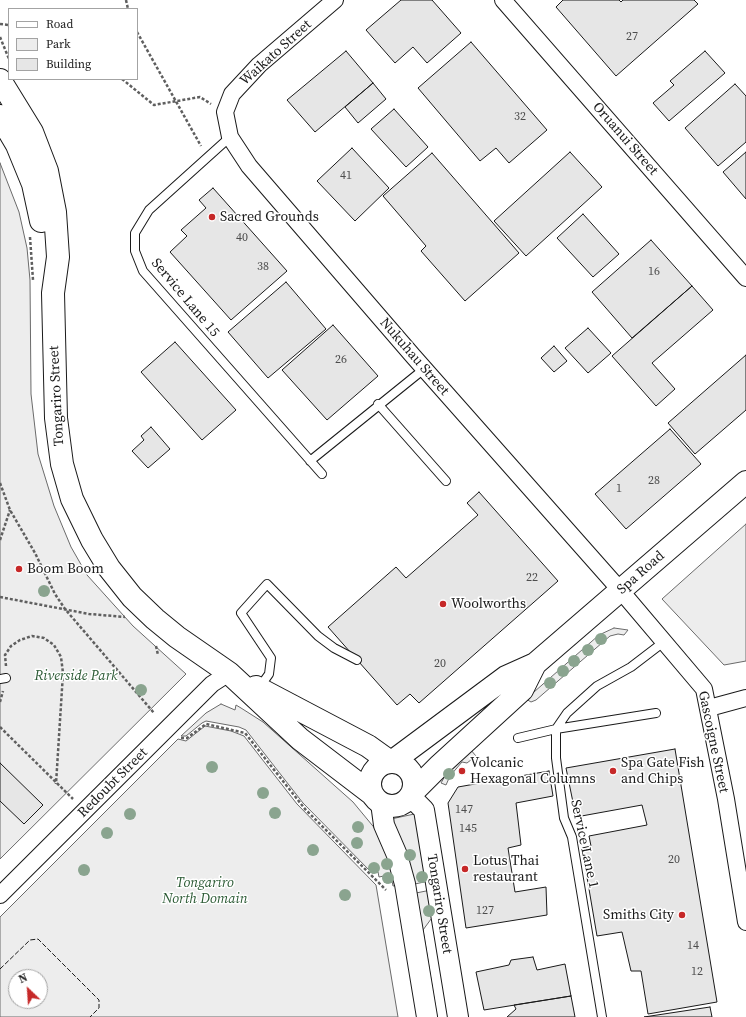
<!DOCTYPE html>
<style>
body{margin:0}
#map{position:relative;width:746px;height:1017px;overflow:hidden;background:#fff;font-family:"Source Serif 4",serif}
canvas{display:block}
.legend{position:absolute;left:8px;top:8px;width:130px;height:72px;box-sizing:border-box;background:#fff;border:1px solid #a3a3a3;margin:0;padding:5px 7px;list-style:none;font-size:12px;color:#1a1a1a}
.legend li{display:flex;align-items:center;gap:8px;height:20px}
.legend b{width:20px;border:1px solid #a3a3a3}
.north{position:absolute;left:8px;top:969px;width:40px;height:40px;box-sizing:border-box;background:#fff;border:1px solid #a3a3a3;border-radius:50%;rotate:335deg;font-size:11px;font-weight:700;line-height:16px;text-align:center;color:#1a1a1a}
.north::after{content:'';display:block;margin:auto;width:14px;height:18px;background:#c62828;clip-path:polygon(50% 0,100% 100%,50% 72%,0 100%)}
</style>
<div id="map">
<canvas width="746" height="1017"></canvas>
<ul class="legend">
<li><b style="height:5px;background:#fff"></b>Road</li>
<li><b style="height:11px;background:#ededed"></b>Park</li>
<li><b style="height:11px;background:#e6e6e6"></b>Building</li>
</ul>
<div class="north">N</div>
</div>
<script>
const c = document.querySelector('canvas').getContext('2d');
c.lineJoin = 'round';
function paint(path, color) { c.fillStyle = color; c.fill(path, 'evenodd'); }
const shape = rows => new Path2D(rows.map(r => 'M' + r).join(''));
function trace(path, color, width, dash) { c.strokeStyle = color; c.lineWidth = width; c.lineCap = dash ? 'butt' : 'round'; c.setLineDash(dash || []); c.stroke(path); }
function write(font, color, halo, rows, align = 'center') {
  c.font = font + ' "Source Serif 4",serif'; c.lineWidth = 3; c.setLineDash([]); c.textBaseline = 'middle'; c.strokeStyle = halo; c.fillStyle = color; for (const [text, x, y, turn = 0] of rows) {
    c.save(); c.translate(x, y); c.rotate((+turn || 0) * Math.PI / 180); c.textAlign = isNaN(turn) ? turn : align; if (halo) c.strokeText(text, 0, 0); c.fillText(text, 0, 0); c.restore();
  }
}
const green = shape([
 [0,163,19,212,27,248,30,280,31,394,38,454,54,506,71,547,87,575,133,626,186,674,0,859,0,163],
 [746,524,746,661,724,665,662,599,746,524],
 [614,628,628,630,624,635,618,634,610,636,536,700,531,702,526,699,599,635,614,628],
 [221,704,235,710,236,705,241,708,263,722,353,802,377,831,400,885,393,886,392,881,386,883,384,876,379,877,378,872,372,873,303,803,246,730,239,727,206,721,202,723,186,736,181,736,206,713,221,704],
 [205,726,231,731,244,736,297,804,376,885,398,1017,0,1017,0,917,178,739,186,741,205,726],
 [16,977,40,977,40,1001,16,1001,16,977],
 [470,749,476,756,467,763,462,762,450,776,446,785,441,783,449,769,470,749],
 [419,813,429,881,410,885,391,819,419,813],
 [431,890,434,915,423,930,437,1017,432,1017,411,894,431,890]
]);
paint(green, '#ededed');
trace(green, '#6a6a6a', 1);
const building = shape([
 [401,0,432,0,461,33,427,63,413,47,395,63,366,30,401,0],
 [563,0,619,0,621,2,623,0,694,0,698,4,616,76,556,7,563,0],
 [471,42,547,130,509,163,496,148,480,161,418,88,471,42],
 [346,51,373,83,315,132,287,100,346,51],
 [705,51,725,73,669,121,653,103,674,85,670,81,705,51],
 [373,83,386,99,358,123,345,107,373,83],
 [735,84,746,96,746,142,718,166,685,128,735,84],
 [394,109,428,147,406,167,371,129,394,109],
 [352,148,389,188,355,221,317,181,352,148],
 [570,152,602,187,526,256,494,221,570,152],
 [746,152,746,199,723,172,746,152],
 [432,153,519,253,465,301,421,251,426,246,383,196,432,153],
 [213,188,287,271,231,320,170,252,187,236,181,230,206,208,199,200,213,188],
 [583,214,619,254,593,277,557,238,583,214],
 [651,240,692,286,632,338,592,292,651,240],
 [286,282,326,329,268,378,228,332,286,282],
 [692,286,713,310,652,363,675,389,656,406,612,356,692,286],
 [333,325,378,376,327,420,282,370,333,325],
 [588,328,611,353,588,373,565,348,588,328],
 [175,342,236,410,202,440,141,372,175,342],
 [554,346,567,361,554,372,541,358,554,346],
 [746,355,746,410,695,454,668,423,746,355],
 [151,427,170,449,148,468,132,451,144,440,141,436,151,427],
 [670,429,701,464,626,529,595,494,670,429],
 [479,492,558,581,419,703,410,694,397,705,328,627,396,567,406,578,478,515,467,503,479,492],
 [675,749,717,1002,648,1014,641,971,631,971,622,932,597,936,582,848,591,846,589,836,647,825,642,805,576,817,566,768,675,749],
 [0,763,43,805,24,824,0,801,0,763],
 [549,771,553,796,516,803,521,845,508,848,515,892,546,887,547,915,466,928,448,803,458,787,549,771],
 [533,957,537,970,565,964,571,996,484,1010,476,972,509,965,511,960,533,957],
 [571,996,575,1017,507,1017,516,1009,514,1005,571,996],
 [710,1007,712,1017,644,1017,710,1007]
]);
paint(building, '#e6e6e6');
trace(building, '#1a1a1a', 1);
const service = shape([
 [230,137,149,210,135,233,135,251,143,271,322,474],
 [378,404,446,481],
 [310,461,424,369],
 [0,679,6,678],
 [259,688,269,674,271,658,241,613,267,584,318,636,334,648,357,660],
 [518,738,556,729,567,713,597,686,631,667,665,641],
 [602,1017,572,837,564,818,556,758,556,729,656,713]
]);
const minor = shape([
 [335,0,259,65,232,94,225,112,230,137,249,166,413,356,621,591,704,689,726,799,746,922],
 [503,0,746,278],
 [709,708,746,698],
 [0,895,212,684,229,673]
]);
const tertiary = shape([
 [411,797,424,810,458,1017],
 [381,803,384,825,397,855,405,884,427,1017]
]);
const secondary = shape([
 [0,80,32,132,47,171,55,212,58,257,53,293,56,418,62,464,72,499,92,540,109,568,132,597,155,619,177,637,229,673,300,739,372,794],
 [0,116,17,145,33,184,41,221],
 [256,687,368,746,389,761],
 [393,761,506,677,535,664,746,482],
 '370 784a22 22 0 1 1 44 0a22 22 0 1 1-44 0Z',
 [413,792,440,765,522,690,535,664]
]);
trace(service, '#1a1a1a', 10);
trace(minor, '#1a1a1a', 18);
trace(tertiary, '#1a1a1a', 22);
trace(secondary, '#1a1a1a', 24);
trace(shape([
 [126,0,128,9],
 [0,24,9,25],
 [137,32,201,146],
 [0,37,9,59],
 [122,79,154,105,200,97,211,104],
 [30,237,33,280],
 [0,483,10,510,35,553,55,594,65,609,154,713],
 [0,540,10,510],
 [0,597,89,614,125,617],
 [156,646,158,655],
 [6,666,5,655,11,646,20,640,32,636,44,638,54,645,61,657,63,673,56,784],
 [0,702,3,691],
 [0,727,73,799],
 [181,738,187,738,206,724,245,733,305,809,386,890]
]), '#5f5f5f', 2.5, [3, 2]);
trace(service, '#fff', 8);
trace(minor, '#fff', 16);
trace(tertiary, '#fff', 20);
trace(secondary, '#fff', 22);
trace(shape([
 [0,969,30,940,38,939,99,1000,99,1008,90,1017]
]), '#1a1a1a', 1, [5, 2]);
c.fillStyle = '#8aa48f';
for (const [x, y] of [
 [44,591],
 [601,639],
 [588,650],
 [574,661],
 [563,671],
 [550,683],
 [141,690],
 [212,767],
 [449,774],
 [263,793],
 [275,813],
 [130,814],
 [358,827],
 [107,833],
 [357,843],
 [313,850],
 [410,855],
 [387,864],
 [374,868],
 [84,870],
 [422,877],
 [388,878],
 [345,895],
 [429,911]
]) { c.beginPath(); c.arc(x, y, 6, 0, 2 * Math.PI); c.fill(); }
for (const [x, y, r, color] of [
 [212,217,4,"#c62828"],
 [19,569,4,"#c62828"],
 [443,604,4,"#c62828"],
 [462,771,4,"#c62828"],
 [613,771,4,"#c62828"],
 [465,869,4,"#c62828"],
 [682,915,4,"#c62828"]
]) { const dot = new Path2D(); dot.arc(x, y, r, 0, 2 * Math.PI); c.fillStyle = color; c.fill(dot); trace(dot, '#fff', 1.5); }
write('12px', '#4d4d4d', null, [
 ["27",632,37],
 ["32",520,117],
 ["41",346,176],
 ["40",242,238],
 ["38",263,267],
 ["16",654,272],
 ["26",341,360],
 ["28",654,481],
 ["1",619,489],
 ["22",532,578],
 ["20",440,664],
 ["147",464,810],
 ["145",468,829],
 ["20",674,860],
 ["127",485,911],
 ["14",693,946],
 ["12",697,972]
]);
write('14px', '#1a1a1a', '#fff', [
 ["Waikato Street",276,53,-42],
 ["Oruanui Street",625,139,49],
 ["Service Lane 15",185,298,50],
 ["Nukuhau Street",414,357,49],
 ["Tongariro Street",57,396,-93],
 ["Spa Road",641,573,-41],
 ["Gascoigne Street",713,742,78],
 ["Redoubt Street",113,783,-45],
 ["Service Lane 1",584,844,78],
 ["Tongariro Street",439,904,81]
]);
write('14px', '#1a1a1a', '#fff', [
 ["Sacred Grounds",220,217],
 ["Boom Boom",27,569],
 ["Woolworths",451,604],
 ["Volcanic",470,763],
 ["Hexagonal Columns",470,779],
 ["Spa Gate Fish",621,763],
 ["and Chips",621,779],
 ["Lotus Thai",473,861],
 ["restaurant",473,877],
 ["Smiths City",674,915,"right"]
], 'left');
write('italic 14px', '#2b5a34', '#fff', [
 ["Riverside Park",76,676],
 ["Tongariro",205,883],
 ["North Domain",205,899]
]);
</script>
